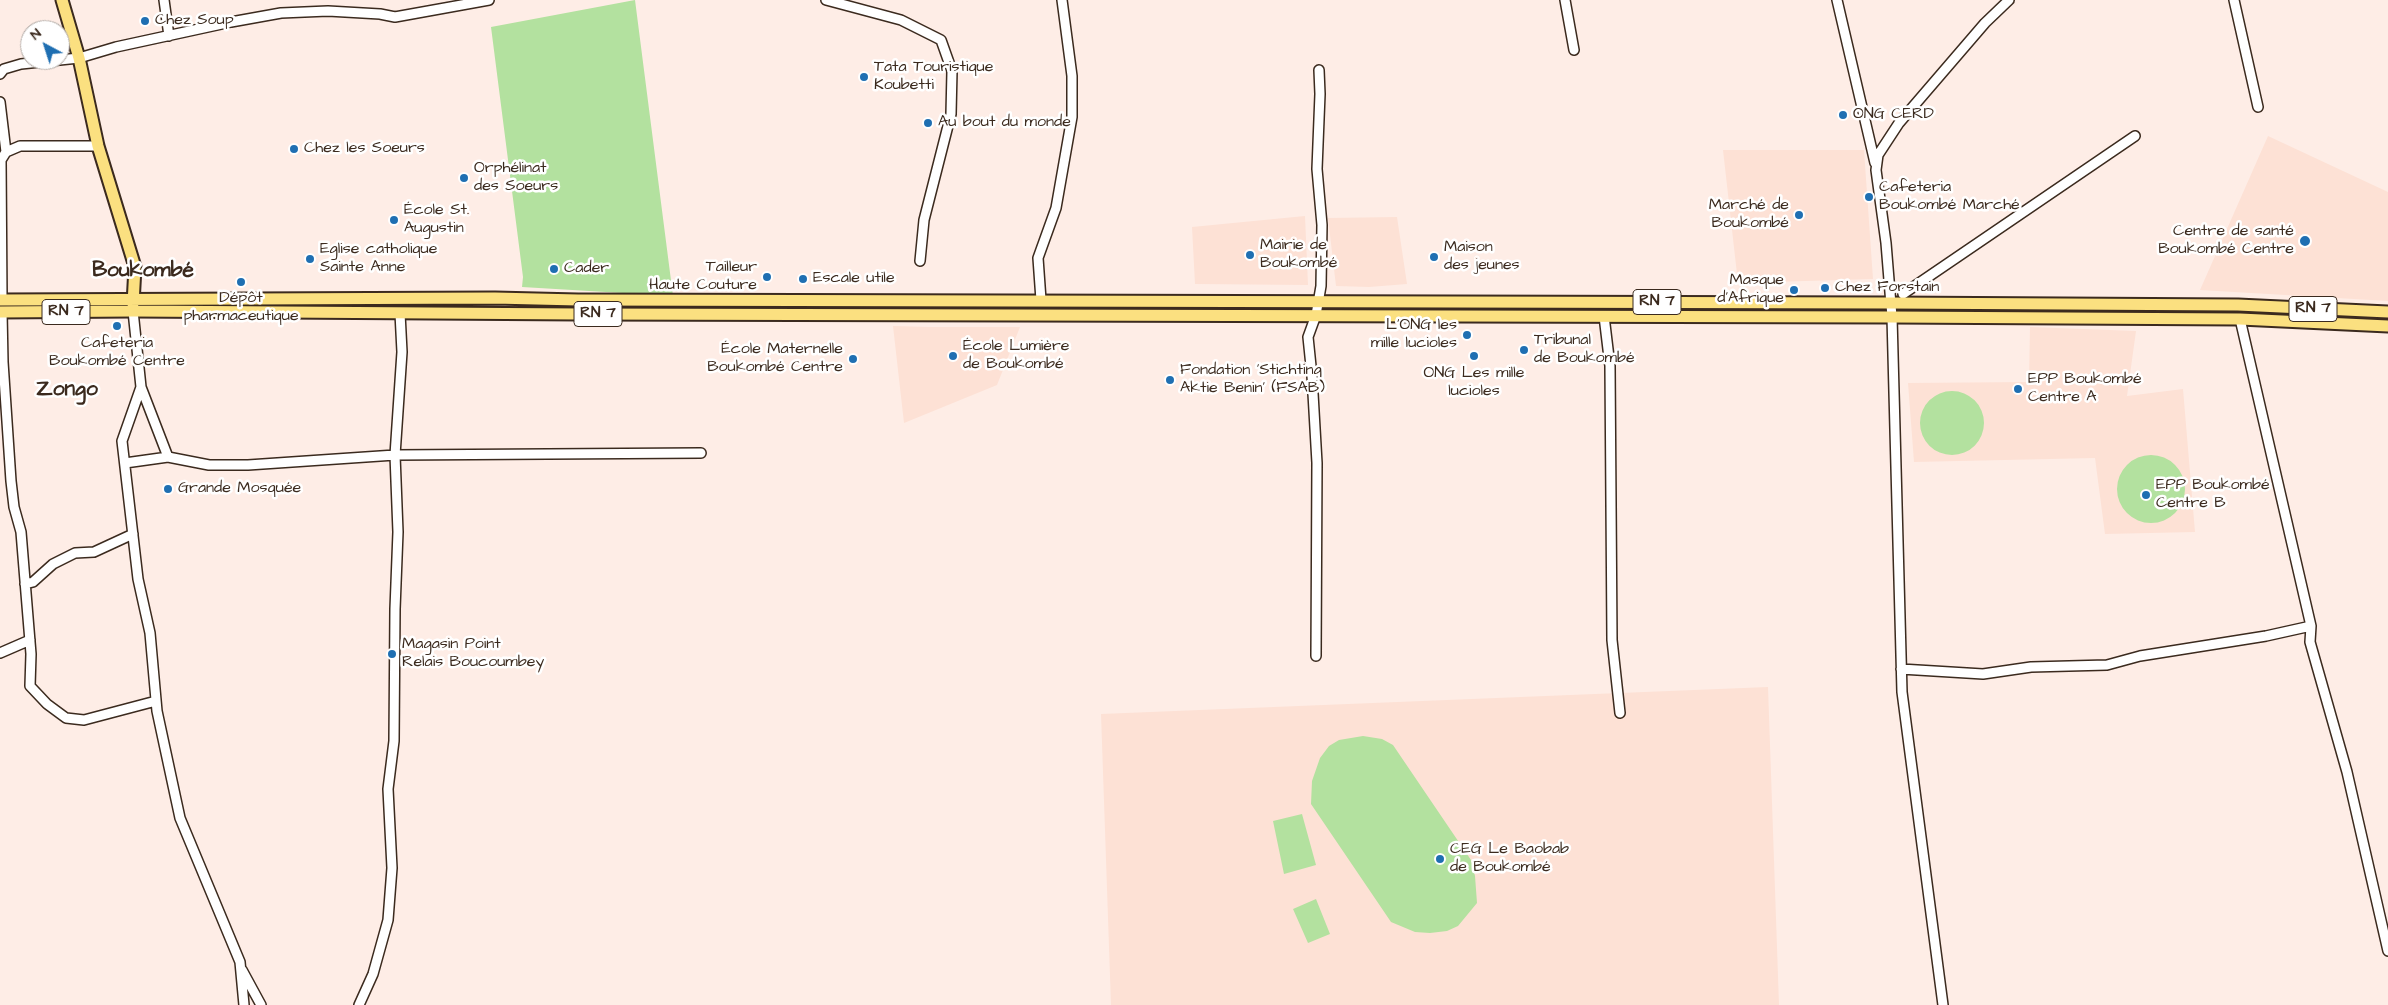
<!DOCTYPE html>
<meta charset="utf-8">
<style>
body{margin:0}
#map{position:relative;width:2388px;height:1005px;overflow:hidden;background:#feede6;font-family:"Architects Daughter",sans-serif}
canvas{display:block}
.north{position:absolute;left:20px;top:20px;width:50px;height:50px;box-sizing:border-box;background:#fff;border:1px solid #b1aaa5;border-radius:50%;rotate:320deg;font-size:14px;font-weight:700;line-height:20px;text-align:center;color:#3b2a1e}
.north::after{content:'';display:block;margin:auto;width:18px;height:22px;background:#1f6fb2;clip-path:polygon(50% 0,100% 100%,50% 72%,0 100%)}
</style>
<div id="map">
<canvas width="2388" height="1005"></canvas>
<div class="north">N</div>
</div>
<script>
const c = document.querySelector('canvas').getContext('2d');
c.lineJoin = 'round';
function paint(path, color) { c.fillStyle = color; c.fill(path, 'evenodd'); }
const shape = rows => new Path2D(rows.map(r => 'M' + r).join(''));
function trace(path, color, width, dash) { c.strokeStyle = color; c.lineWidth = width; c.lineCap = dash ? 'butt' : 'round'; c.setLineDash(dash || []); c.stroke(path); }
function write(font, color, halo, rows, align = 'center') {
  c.font = font + ' "Architects Daughter",sans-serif'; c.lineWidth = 5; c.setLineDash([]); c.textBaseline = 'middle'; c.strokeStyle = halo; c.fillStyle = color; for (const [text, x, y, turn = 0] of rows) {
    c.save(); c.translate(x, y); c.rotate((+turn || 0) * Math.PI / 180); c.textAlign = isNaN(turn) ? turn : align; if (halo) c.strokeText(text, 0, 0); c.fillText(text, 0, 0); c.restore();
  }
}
paint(shape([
 [2268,136,2388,192,2388,301,2200,290],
 [1723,150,1864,150,1873,279,1738,283],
 [1305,216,1308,285,1195,284,1192,227],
 [1397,217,1407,284,1369,287,1336,286,1328,218],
 [893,326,929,327,1020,327,997,385,904,423],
 [2030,327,2136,331,2127,396,2183,389,2195,532,2105,534,2095,458,1914,462,1908,383,2029,382],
 [1768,687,1779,1005,1111,1005,1101,714]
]), '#fde1d5');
paint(shape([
 [635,0,673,296,522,287,523,277,491,27],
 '1920 423a32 32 0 1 1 64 0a32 32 0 1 1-64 0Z',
 '2117 489a34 34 0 1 1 68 0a34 34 0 1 1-68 0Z',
 [1363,736,1382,739,1393,745,1471,860,1475,876,1477,903,1458,926,1447,931,1430,933,1415,932,1391,922,1311,804,1312,781,1320,758,1329,746,1339,740],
 [1302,814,1316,865,1284,874,1273,821],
 [1316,899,1330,934,1308,943,1293,909]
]), '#b3e19f');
const minor = shape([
 [164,0,169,36],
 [826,0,901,20,941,40,952,71,951,114,924,220,920,261],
 [1565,0,1574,50],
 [1837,0,1875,163],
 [2234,0,2258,107],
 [0,74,4,69,21,64,79,58,116,47,231,22,281,13,328,11,380,14,395,17,489,0],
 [0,102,6,152],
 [1903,294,2135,136],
 [2,300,1,160,6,152,20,146,98,146],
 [1041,300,1038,258,1056,208,1072,117,1072,76,1062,0],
 [133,311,141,387,122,441,138,579,150,633,157,711,180,818,240,962,244,1005],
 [2,312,3,362,11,481,14,507,21,532,31,654,30,686,47,704,66,718,84,720,156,701],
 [1604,316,1610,366,1612,640,1620,713],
 [2240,319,2311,626,2310,642,2347,772,2388,951],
 [141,387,168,457],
 [125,463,168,457,209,465,248,465,395,455,701,453],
 [25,584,33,582,53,564,75,553,94,552,133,534],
 [0,653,30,640],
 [1316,656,1317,463,1312,376,1308,337,1316,315,1321,286,1322,225,1317,169,1320,94,1319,70],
 [1901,669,1983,674,2031,667,2107,665,2140,656,2266,636,2311,626],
 [242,970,261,1005],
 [359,1005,373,974,388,920,392,868,388,789,394,741,395,609,398,532,395,455,402,352,400,313],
 [1943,1005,1902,692,1892,317,1886,243,1876,170,1878,155,1899,123,1985,23,2009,0]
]);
const major = shape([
 [62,0,79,58,98,146,135,267,133,304],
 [0,300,495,298,578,300,1890,303,2238,305,2388,312],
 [0,312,133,311,579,314,1892,317,2240,319,2388,326]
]);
trace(minor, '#3b2a1e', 12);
trace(major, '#3b2a1e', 15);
trace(minor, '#fff', 9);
trace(major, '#fbe080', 11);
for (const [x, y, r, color] of [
 [145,21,5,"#1f6fb2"],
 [864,77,5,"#1f6fb2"],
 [1843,115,5,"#1f6fb2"],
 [928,123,5,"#1f6fb2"],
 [294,149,5,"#1f6fb2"],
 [464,178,5,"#1f6fb2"],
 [1869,197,5,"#1f6fb2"],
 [1799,215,5,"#1f6fb2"],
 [394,220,5,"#1f6fb2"],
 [2305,241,6,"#1f6fb2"],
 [1250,255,5,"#1f6fb2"],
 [1434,257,5,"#1f6fb2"],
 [310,259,5,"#1f6fb2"],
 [554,269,5,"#1f6fb2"],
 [767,277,5,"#1f6fb2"],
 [803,279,5,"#1f6fb2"],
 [241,282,5,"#1f6fb2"],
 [1825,288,5,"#1f6fb2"],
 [1794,290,5,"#1f6fb2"],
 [117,326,5,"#1f6fb2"],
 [1467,335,5,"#1f6fb2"],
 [1524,350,5,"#1f6fb2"],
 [953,356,5,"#1f6fb2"],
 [1474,356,5,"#1f6fb2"],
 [853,359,5,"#1f6fb2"],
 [1170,380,5,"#1f6fb2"],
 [2018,389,5,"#1f6fb2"],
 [168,489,5,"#1f6fb2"],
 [2146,495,5,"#1f6fb2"],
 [392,654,5,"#1f6fb2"],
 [1440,859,5,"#1f6fb2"]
]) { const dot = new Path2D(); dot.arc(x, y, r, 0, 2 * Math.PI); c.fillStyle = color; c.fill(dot); trace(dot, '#fff', 2); }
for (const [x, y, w] of [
 [1657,302,48],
 [2313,309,48],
 [66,312,48],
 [598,314,48]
]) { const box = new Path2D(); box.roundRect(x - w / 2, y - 12.5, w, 25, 4); c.fillStyle = '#fff'; c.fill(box); trace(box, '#3b2a1e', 1); }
write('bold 15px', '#3b2a1e', null, [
 ["RN 7",1657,302],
 ["RN 7",2313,309],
 ["RN 7",66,312],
 ["RN 7",598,314]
]);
write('16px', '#3b2a1e', '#fff', [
 ["Chez Soup",155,21],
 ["Tata Touristique",874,68],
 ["Koubetti",874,86],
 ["ONG CERD",1853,115],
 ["Au bout du monde",938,123],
 ["Chez les Soeurs",304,149],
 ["Orphélinat",474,169],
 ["des Soeurs",474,187],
 ["Cafeteria",1879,188],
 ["Boukombé Marché",1879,206],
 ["Marché de",1789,206,"right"],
 ["Boukombé",1789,224,"right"],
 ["École St.",404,211],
 ["Augustin",404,229],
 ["Centre de santé",2294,232,"right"],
 ["Boukombé Centre",2294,250,"right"],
 ["Mairie de",1260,246],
 ["Boukombé",1260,264],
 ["Maison",1444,248],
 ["des jeunes",1444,266],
 ["Eglise catholique",320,250],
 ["Sainte Anne",320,268],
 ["Tailleur",757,268,"right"],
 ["Haute Couture",757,286,"right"],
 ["Cader",564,269],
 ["Escale utile",813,279],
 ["Masque",1784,281,"right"],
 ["d'Afrique",1784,299,"right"],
 ["Chez Forstain",1835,288],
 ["Dépôt",241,299,"center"],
 ["pharmaceutique",241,317,"center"],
 ["L'ONG les",1457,326,"right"],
 ["mille lucioles",1457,344,"right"],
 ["Tribunal",1534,341],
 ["de Boukombé",1534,359],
 ["Cafeteria",117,344,"center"],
 ["Boukombé Centre",117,362,"center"],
 ["École Lumière",963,347],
 ["de Boukombé",963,365],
 ["École Maternelle",843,350,"right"],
 ["Boukombé Centre",843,368,"right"],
 ["Fondation 'Stichting",1180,371],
 ["Aktie Benin' (FSAB)",1180,389],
 ["ONG Les mille",1474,374,"center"],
 ["lucioles",1474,392,"center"],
 ["EPP Boukombé",2028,380],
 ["Centre A",2028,398],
 ["EPP Boukombé",2156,486],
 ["Centre B",2156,504],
 ["Grande Mosquée",178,489],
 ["Magasin Point",402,645],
 ["Relais Boucoumbey",402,663],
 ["CEG Le Baobab",1450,850],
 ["de Boukombé",1450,868]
], 'left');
write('bold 21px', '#3b2a1e', '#fff', [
 ["Boukombé",143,272],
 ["Zongo",67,391]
]);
</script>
